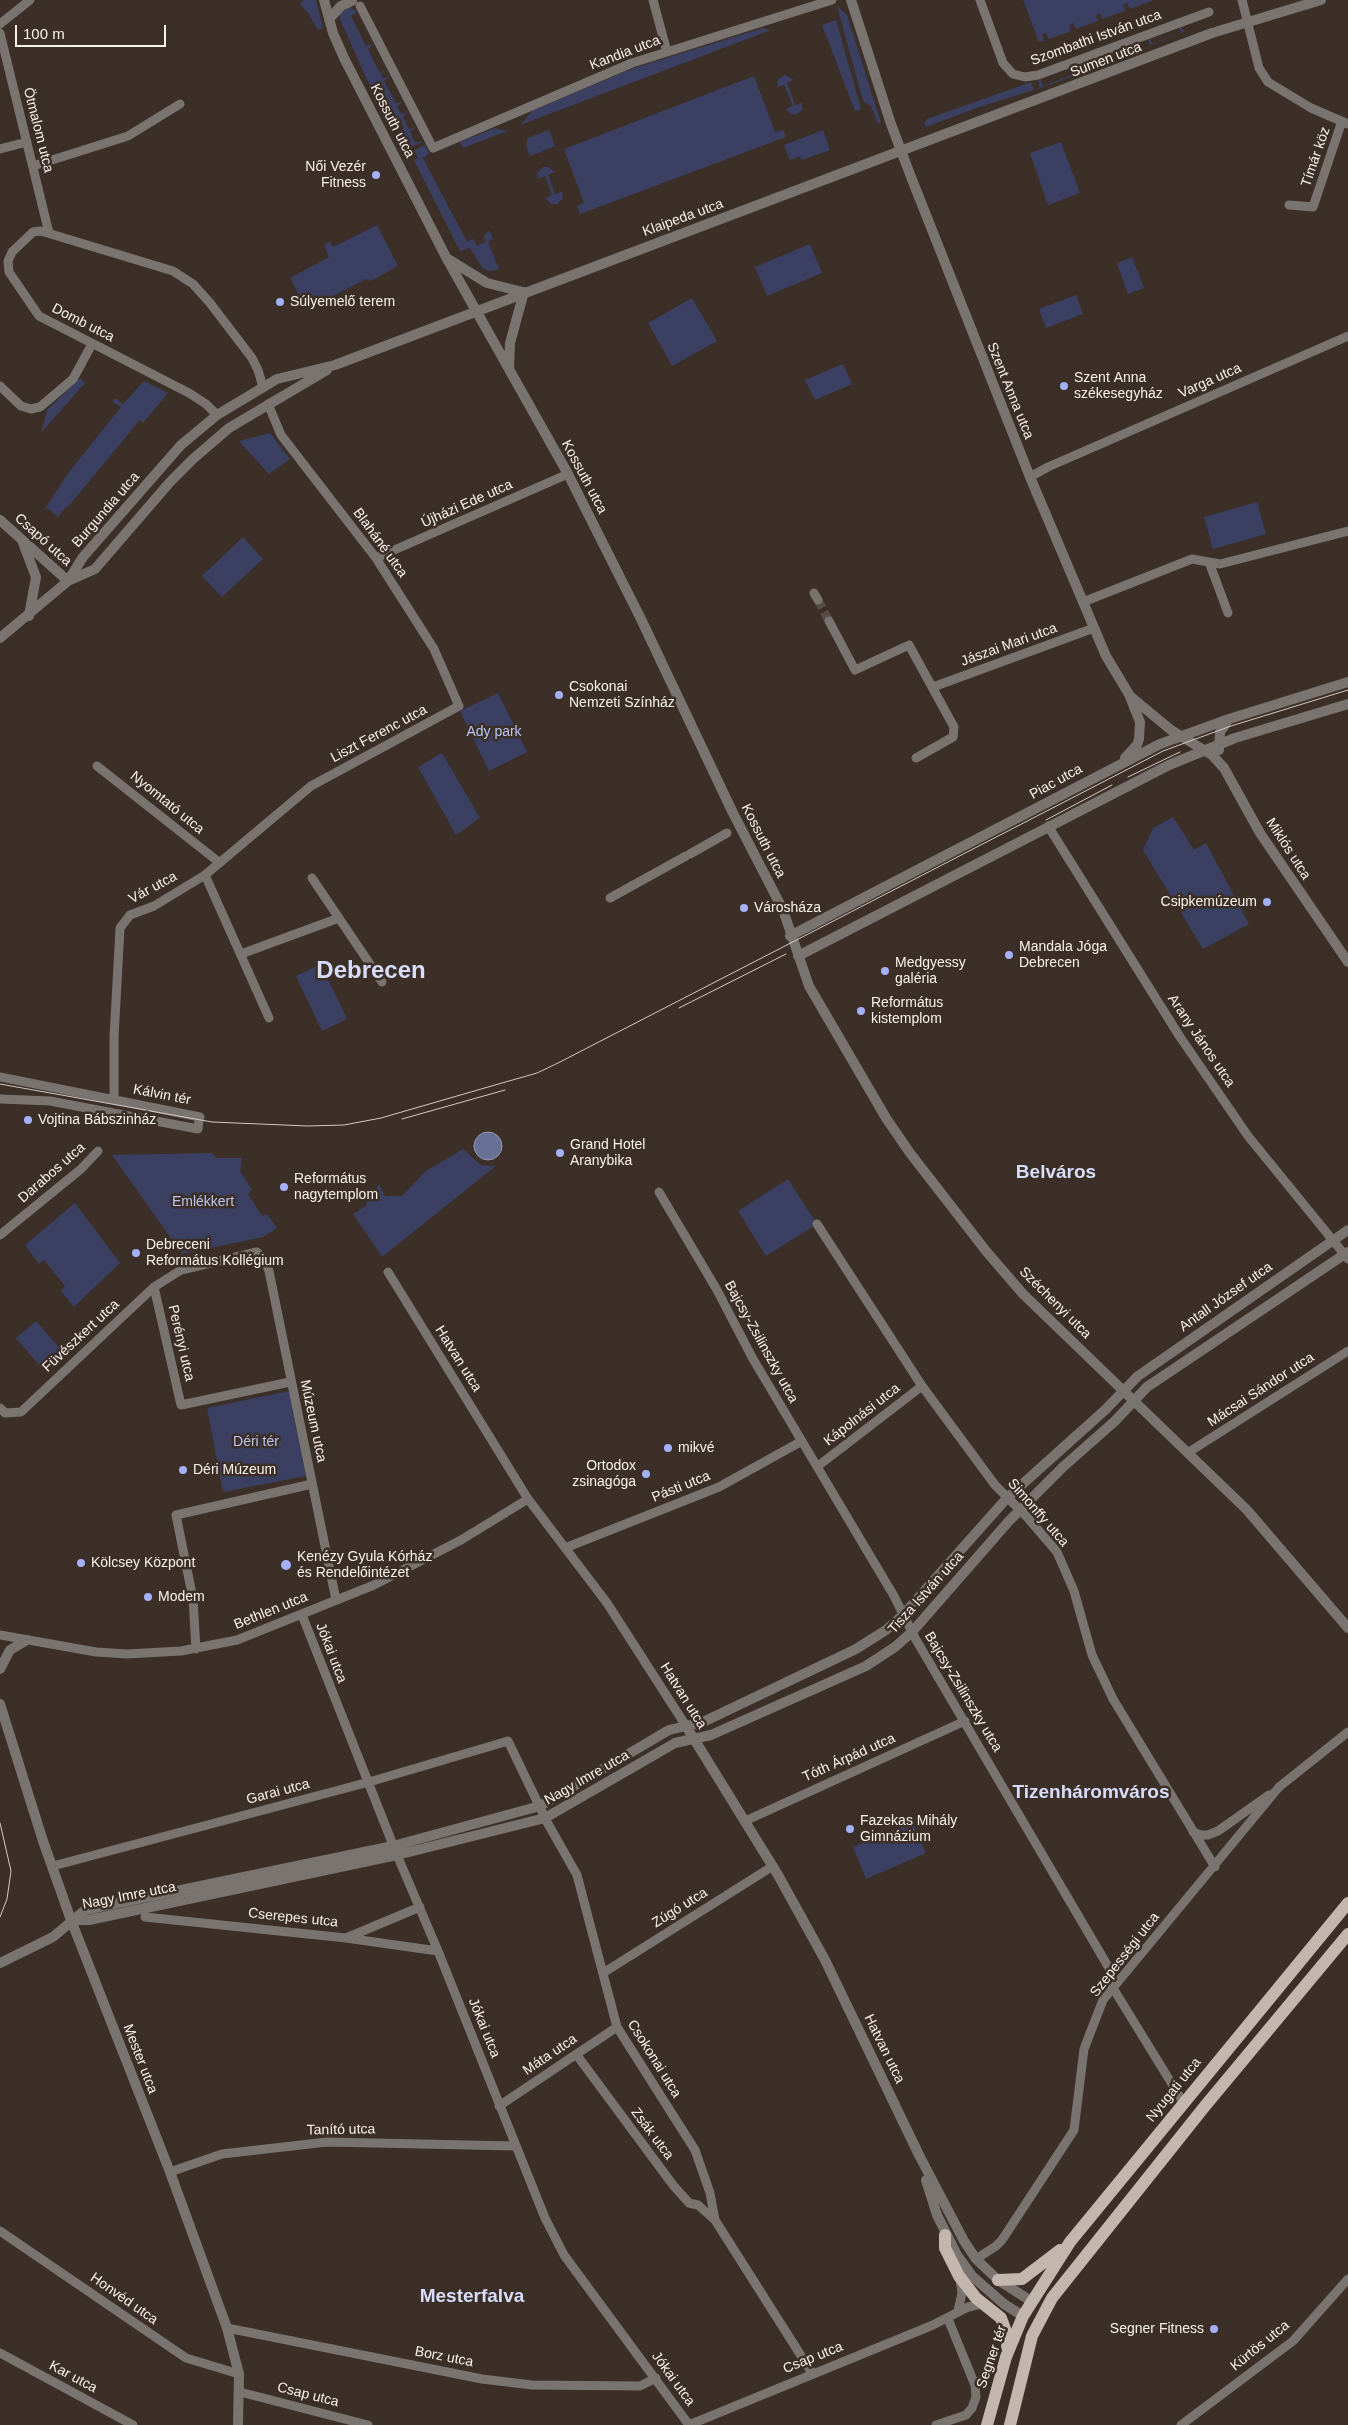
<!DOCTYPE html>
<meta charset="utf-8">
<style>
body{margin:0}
#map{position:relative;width:1348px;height:2425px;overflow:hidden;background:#3b2f27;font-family:Helvetica,sans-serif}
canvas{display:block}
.scale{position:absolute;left:15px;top:25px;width:151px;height:22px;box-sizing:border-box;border:2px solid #f9f1ec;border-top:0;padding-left:6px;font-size:15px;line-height:18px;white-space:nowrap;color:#f9f1ec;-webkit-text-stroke:4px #3b2f27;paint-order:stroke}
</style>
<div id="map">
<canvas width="1348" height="2425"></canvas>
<div class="scale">100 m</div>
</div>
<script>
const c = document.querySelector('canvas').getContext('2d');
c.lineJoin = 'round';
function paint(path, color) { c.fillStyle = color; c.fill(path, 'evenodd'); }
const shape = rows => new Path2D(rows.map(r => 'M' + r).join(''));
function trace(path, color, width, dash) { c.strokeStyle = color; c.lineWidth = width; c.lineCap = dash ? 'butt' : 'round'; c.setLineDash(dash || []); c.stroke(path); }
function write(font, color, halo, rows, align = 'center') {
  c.font = font + ' Helvetica,sans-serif'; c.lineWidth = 5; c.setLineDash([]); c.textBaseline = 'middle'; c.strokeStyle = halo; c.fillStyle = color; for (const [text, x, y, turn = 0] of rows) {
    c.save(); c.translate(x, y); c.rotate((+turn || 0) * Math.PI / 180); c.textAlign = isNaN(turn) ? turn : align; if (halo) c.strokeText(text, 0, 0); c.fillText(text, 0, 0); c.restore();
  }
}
paint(shape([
 [304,0,316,0,323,28,318,30,309,14,300,4],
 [1023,0,1152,0,1152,1,1130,9,1127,3,1123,5,1125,11,1102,19,1100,13,1096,15,1098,21,1076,29,1073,23,1069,25,1071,31,1049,39,1046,33,1042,35,1044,41,1039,42],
 [837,6,847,15,881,123,878,124,871,106,863,101],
 [350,7,356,11,356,13,351,16,366,46,373,44,368,49,380,73,386,70,381,74,383,78,390,77,384,81,396,103,403,102,397,106,401,114,408,112,403,117,409,129,416,127,410,132,415,142,423,142,408,148,402,130,404,128,398,117,395,118,388,106,385,107,367,80,340,19,340,13],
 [836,20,861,109,855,111,822,25],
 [1212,21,1057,82,1040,88,982,106,926,127,924,123,927,119,1031,82,1034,90,1040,87,1038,80,1040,79,1043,86,1079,72,1076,65,1078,65,1081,72,1109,61,1107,54,1109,53,1112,60,1123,56,1121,49,1125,55,1150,45,1148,39,1150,38,1152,44,1181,33,1179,27,1181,27,1184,32],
 [763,28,771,30,520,125,532,111,631,69],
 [785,75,794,80,787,83,795,105,802,103,802,110,796,115,791,114,786,109,793,106,784,85,777,87,778,79],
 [754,76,775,132,783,130,786,137,580,214,577,206,584,203,564,149],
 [495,128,507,131,463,148,460,142],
 [549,130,555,146,530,156,526,145,528,138],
 [823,130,830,150,802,160,800,156,790,160,784,145],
 [1061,142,1080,193,1048,205,1030,153],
 [425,145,429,154,423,158,467,242,473,239,477,246,485,242,484,236,489,230,493,239,488,242,499,269,491,271,483,269,470,248,460,251,414,160,418,158,415,152,410,152],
 [543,167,549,167,555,172,548,175,555,194,562,192,563,198,557,204,551,204,545,198,552,195,545,176,538,179,537,173],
 [377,225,398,266,371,281,366,279,307,310,290,278,329,257,324,245,330,242,333,247],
 [810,244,822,273,767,296,755,267],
 [1132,257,1144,288,1128,294,1117,263],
 [1076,295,1083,314,1046,328,1039,309],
 [692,298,717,341,672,366,648,323],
 [843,364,852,384,815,400,805,380],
 [80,378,85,383,41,433,47,410],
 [144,381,168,393,143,423,140,420,67,508,66,507,58,517,47,508,44,510,69,472,121,407,112,401,115,398,123,404],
 [270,433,290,459,269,474,239,441],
 [1257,502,1266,534,1213,549,1204,517],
 [243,537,263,559,222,597,202,576],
 [498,693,527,752,489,771,460,711],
 [442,753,480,818,456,835,418,767],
 [1173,817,1194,850,1206,843,1249,924,1203,949,1143,850,1153,828],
 [321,964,347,1019,322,1031,296,976],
 [463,1149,481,1165,496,1166,382,1257,353,1214,367,1205,366,1202,379,1184,385,1196,402,1196,426,1171],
 [212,1153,216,1158,242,1158,240,1171,252,1190,248,1194,262,1216,267,1214,277,1228,263,1237,182,1254,112,1155],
 [788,1179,817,1224,766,1256,738,1211],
 [75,1203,120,1263,74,1307,61,1291,65,1286,44,1260,39,1264,25,1245],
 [36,1321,65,1354,45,1372,16,1338],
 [289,1391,306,1476,223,1492,207,1408],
 [912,1822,926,1853,866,1879,853,1847]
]), '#3b4062');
const water = shape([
 '474 1146a14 14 0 1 1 28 0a14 14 0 1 1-28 0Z'
]);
paint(water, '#687095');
trace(water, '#9497af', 1);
trace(shape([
 [818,600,829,621]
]), '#584c45', 9, [9, 4.5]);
trace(shape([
 [653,0,667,52],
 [980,0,1003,63,1013,74,1025,77,1038,75,1209,12],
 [1242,0,1259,68,1268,82,1311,108,1348,124],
 [360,6,433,148,632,63,832,0],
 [0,24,30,0],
 [0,33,49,233],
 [0,149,27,142],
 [33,166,128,136,180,104],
 [1289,205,1313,207,1342,121],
 [0,386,21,406,31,409,40,407,73,379,92,344],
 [217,415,206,404,189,393,39,316,9,272,8,261,12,252,33,232,41,231,173,271,193,284,210,303,252,358,258,370,263,387],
 [1030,477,1048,467,1348,336],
 [376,558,568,474],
 [1209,562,1228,613],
 [814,593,818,600],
 [1083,602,1192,559,1220,564,1348,531],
 [829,621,855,670,909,645,954,727,953,737,916,758],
 [933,687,1094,628],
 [97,766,220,863],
 [1048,826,1180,1037,1248,1136,1348,1259],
 [690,854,727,833],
 [205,875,269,1018],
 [312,878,382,982],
 [610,898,686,856],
 [241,954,339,918],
 [0,1077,200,1117,199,1120,198,1129,50,1101,0,1099],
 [114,1099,114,1037,120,928,130,915,154,906,205,875,311,786,459,706,434,649,376,558,281,435,268,404],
 [659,1192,717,1290,753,1359,894,1596,915,1638,1109,1968,1113,1988,1183,2102],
 [817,1224,922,1386,995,1485,1027,1517,1057,1552,1074,1591,1092,1655,1113,1699,1215,1867],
 [0,1235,81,1169,98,1151],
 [388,1272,528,1499,607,1603,686,1726],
 [154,1287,181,1405,290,1382],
 [0,1408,5,1413,21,1412,154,1287,181,1270,257,1252,265,1261,269,1271,336,1600],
 [1189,1452,1348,1351],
 [818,1466,922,1386],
 [565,1548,719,1487,802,1441],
 [302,1615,397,1855,438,1951,545,2218,564,2255,689,2425],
 [0,1635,96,1652,127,1654,181,1651,237,1640,374,1585,461,1540,528,1499],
 [196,1649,193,1599,176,1515,312,1484],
 [745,1821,965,1721],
 [1193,1832,1201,1835,1208,1835,1218,1831,1269,1795],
 [53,1866,369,1782,508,1741,547,1822,577,1875,617,2027,695,2150,710,2193,715,2220,812,2373],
 [145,1917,346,1938,438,1951],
 [346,1938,420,1907],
 [603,1973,773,1866],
 [576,2054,673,2185,689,2203,698,2205,715,2220],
 [499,2106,617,2027],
 [170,2172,222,2154,327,2142,516,2146],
 [0,2231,186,2358,239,2374],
 [976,2259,996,2246,1002,2240,1074,2130,1084,2049,1103,2000,1279,1787,1348,1732],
 [958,2311,962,2293,960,2279],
 [227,2328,482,2379,532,2385,640,2386,656,2378],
 [0,2353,133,2425],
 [240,2392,368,2425],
 [689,2425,933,2325,968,2307,981,2304,986,2306],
 [936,2425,966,2415,972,2408,976,2397,975,2385,948,2319],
 [1181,2425,1293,2341,1348,2279]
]), '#7a7470', 9);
trace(shape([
 [324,0,333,33,344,58,447,259,568,474,640,617,732,811,783,910,809,986,886,1118,910,1153,986,1251,1023,1294,1247,1510,1348,1628],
 [851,0,891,124,911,177,1030,477,1106,656,1130,696,1171,730,1212,755,1224,768,1260,833,1348,962],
 [329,19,341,6,352,1],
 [448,259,487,283,523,292],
 [509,369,510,343,524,292],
 [0,520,68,581],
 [23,543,36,577,29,616],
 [68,581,83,557,181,445,217,415,277,379,335,365,1212,33,1321,0],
 [0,638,68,581,95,569,170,482,193,459,229,428,327,370],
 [1219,750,1220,732,1229,719],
 [1125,758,1137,745,1139,739,1140,722,1130,697],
 [790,936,1160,744,1229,719,1348,682],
 [798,956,1169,765,1235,738,1348,704],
 [0,1669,10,1650,27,1640],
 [0,1704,43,1841,71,1920,170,2172,227,2328,239,2374,238,2425],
 [686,1726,778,1875,825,1960,919,2155,964,2241,976,2259,998,2280,1031,2301],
 [71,1920,89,1920,397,1855,545,1818,675,1743,711,1735,866,1666,895,1647,912,1632,1009,1521,1063,1467,1115,1421,1147,1387,1348,1252],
 [0,1963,53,1937,85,1910,393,1846,540,1806,669,1730,703,1722,856,1649,886,1630,903,1615,1007,1498,1105,1410,1138,1376,1348,1230],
 [926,2180,937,2215,957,2255,972,2276,1004,2304,1023,2316]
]), '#7a7470', 10);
trace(shape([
 [945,2235,945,2248,959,2276,976,2298,1001,2318,1008,2337,1007,2347],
 [998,2280,1022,2279,1060,2250],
 [987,2425,1006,2357,1023,2316,1070,2242,1348,1903],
 [1010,2425,1032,2336,1052,2298,1205,2106,1348,1934]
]), '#c2b6ad', 12);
trace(shape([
 [1128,777,1180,752],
 [1046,820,1112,785],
 [679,1008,786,954],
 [0,1084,212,1122,308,1126,344,1125,381,1118,488,1087,537,1073,558,1063,1163,751,1231,726,1348,690],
 [402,1119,505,1090],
 [0,1823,11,1871,7,1899,0,1917]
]), '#d4cbc6', 1);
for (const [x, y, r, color] of [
 [376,175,5,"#a4b1fc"],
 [280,302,5,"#a4b1fc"],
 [1064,386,5,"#a4b1fc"],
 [559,695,5,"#a4b1fc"],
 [1267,902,5,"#a4b1fc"],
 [744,908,5,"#a4b1fc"],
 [1009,955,5,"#a4b1fc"],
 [885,971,5,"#a4b1fc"],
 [861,1011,5,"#a4b1fc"],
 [28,1120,5,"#a4b1fc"],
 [560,1153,5,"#a4b1fc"],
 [284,1187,5,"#a4b1fc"],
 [136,1253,5,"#a4b1fc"],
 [668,1448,5,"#a4b1fc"],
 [183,1470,5,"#a4b1fc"],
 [646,1474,5,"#a4b1fc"],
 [81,1563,5,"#a4b1fc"],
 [286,1565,6,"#a4b1fc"],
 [148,1597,5,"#a4b1fc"],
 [850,1829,5,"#a4b1fc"],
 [1214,2329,5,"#a4b1fc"]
]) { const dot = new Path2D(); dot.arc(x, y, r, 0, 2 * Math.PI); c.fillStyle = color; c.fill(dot); trace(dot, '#3b2f27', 2); }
write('14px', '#f9f1ec', '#3b2f27', [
 ["Szombathi István utca",1096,38,-20],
 ["Kandia utca",625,53,-21],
 ["Sumen utca",1106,60,-21],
 ["Kossuth utca",392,121,63],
 ["Ötmalom utca",38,130,76],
 ["Tímár köz",1316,157,-71],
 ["Klaipeda utca",683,218,-20],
 ["Domb utca",83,323,27],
 ["Varga utca",1210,381,-24],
 ["Szent Anna utca",1010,391,68],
 ["Kossuth utca",584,477,62],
 ["Újházi Ede utca",467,504,-24],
 ["Burgundia utca",106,510,-49],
 ["Csapó utca",43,540,42],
 ["Blaháné utca",380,543,54],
 ["Jászai Mari utca",1009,645,-20],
 ["Liszt Ferenc utca",379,734,-28],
 ["Piac utca",1056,782,-29],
 ["Nyomtató utca",167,803,39],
 ["Kossuth utca",763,841,63],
 ["Miklós utca",1288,849,57],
 ["Vár utca",153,888,-28],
 ["Arany János utca",1201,1041,56],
 ["Kálvin tér",162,1095,11],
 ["Darabos utca",52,1173,-41],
 ["Antall József utca",1226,1297,-35],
 ["Széchenyi utca",1055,1303,45],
 ["Füvészkert utca",81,1336,-43],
 ["Bajcsy-Zsilinszky utca",761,1342,61],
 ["Perényi utca",181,1343,77],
 ["Hatvan utca",458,1359,58],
 ["Mácsai Sándor utca",1261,1390,-33],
 ["Kápolnási utca",862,1415,-38],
 ["Múzeum utca",313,1421,78],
 ["Pásti utca",681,1487,-22],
 ["Simonffy utca",1038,1513,49],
 ["Tisza István utca",926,1593,-48],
 ["Bethlen utca",271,1611,-22],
 ["Jókai utca",331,1653,69],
 ["Bajcsy-Zsilinszky utca",963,1692,59],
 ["Hatvan utca",683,1696,58],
 ["Tóth Árpád utca",849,1758,-24],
 ["Nagy Imre utca",587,1778,-30],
 ["Garai utca",278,1792,-15],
 ["Nagy Imre utca",129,1896,-11],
 ["Zúgó utca",680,1908,-32],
 ["Cserepes utca",293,1918,6],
 ["Szepességi utca",1125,1955,-52],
 ["Jókai utca",484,2028,68],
 ["Hatvan utca",884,2049,64],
 ["Máta utca",550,2055,-34],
 ["Mester utca",140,2059,69],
 ["Csokonai utca",654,2059,58],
 ["Nyugati utca",1174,2090,-51],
 ["Tanító utca",341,2130,-1],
 ["Zsák utca",652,2134,53],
 ["Honvéd utca",124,2299,35],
 ["Kürtös utca",1260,2346,-39],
 ["Borz utca",444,2357,11],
 ["Segner tér",992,2357,-71],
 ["Csap utca",813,2358,-22],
 ["Kar utca",73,2377,28],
 ["Jókai utca",673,2379,54],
 ["Csap utca",308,2395,14]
]);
write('14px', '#f9f1ec', '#3b2f27', [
 ["Női Vezér",366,167,"right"],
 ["Fitness",366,183,"right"],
 ["Súlyemelő terem",290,302],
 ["Szent Anna",1074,378],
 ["székesegyház",1074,394],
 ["Csokonai",569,687],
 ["Nemzeti Színház",569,703],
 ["Csipkemúzeum",1257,902,"right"],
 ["Városháza",754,908],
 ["Mandala Jóga",1019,947],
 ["Debrecen",1019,963],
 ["Medgyessy",895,963],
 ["galéria",895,979],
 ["Református",871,1003],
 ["kistemplom",871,1019],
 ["Vojtina Bábszinház",38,1120],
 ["Grand Hotel",570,1145],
 ["Aranybika",570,1161],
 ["Református",294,1179],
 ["nagytemplom",294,1195],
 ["Debreceni",146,1245],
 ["Református Kollégium",146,1261],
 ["mikvé",678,1448],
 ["Ortodox",636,1466,"right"],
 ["zsinagóga",636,1482,"right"],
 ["Déri Múzeum",193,1470],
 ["Kenézy Gyula Kórház",297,1557],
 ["és Rendelőintézet",297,1573],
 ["Kölcsey Központ",91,1563],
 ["Modem",158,1597],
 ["Fazekas Mihály",860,1821],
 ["Gimnázium",860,1837],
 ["Segner Fitness",1204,2329,"right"]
], 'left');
write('14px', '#bac4f6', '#3b2f27', [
 ["Ady park",494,732],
 ["Emlékkert",203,1202],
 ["Déri tér",256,1442]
]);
write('bold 19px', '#d7ddfa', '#3b2f27', [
 ["Belváros",1056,1173],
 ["Tizenháromváros",1091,1793],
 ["Mesterfalva",472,2297]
]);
write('bold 24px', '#d7ddfa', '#3b2f27', [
 ["Debrecen",371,971]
]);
</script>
